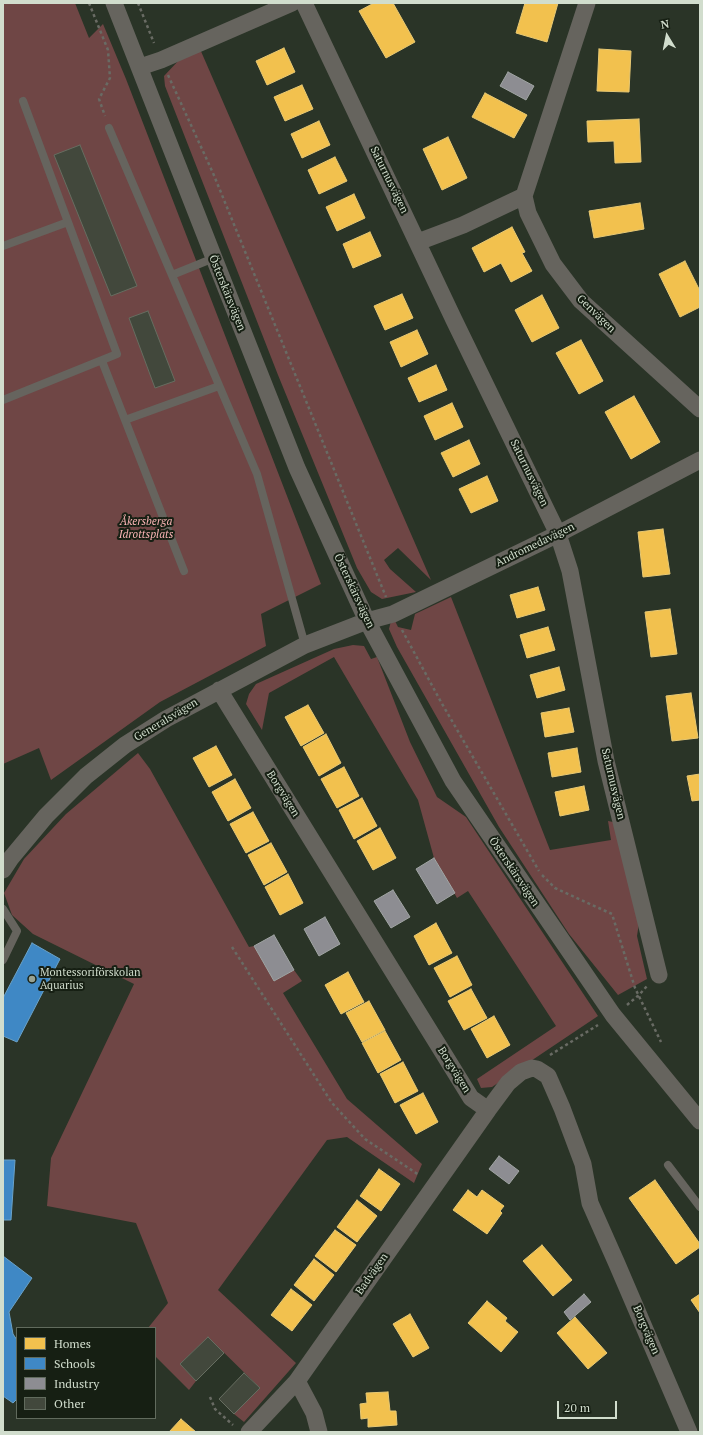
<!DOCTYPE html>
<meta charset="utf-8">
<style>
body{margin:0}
#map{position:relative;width:703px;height:1435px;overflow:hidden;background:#2a3427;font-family:"PT Serif",serif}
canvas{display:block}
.frame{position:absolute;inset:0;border:4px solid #d1ddcd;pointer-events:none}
.legend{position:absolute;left:16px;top:1327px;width:140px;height:92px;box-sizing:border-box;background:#161f13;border:1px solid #616b5d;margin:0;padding:5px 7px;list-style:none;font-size:12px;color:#d1ddcd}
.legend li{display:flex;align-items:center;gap:8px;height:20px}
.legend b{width:20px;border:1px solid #616b5d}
.north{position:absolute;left:647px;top:16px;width:40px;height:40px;-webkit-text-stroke:3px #161f13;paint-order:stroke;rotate:350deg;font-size:11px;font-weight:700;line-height:16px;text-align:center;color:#d1ddcd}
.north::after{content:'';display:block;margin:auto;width:14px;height:18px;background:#d1ddcd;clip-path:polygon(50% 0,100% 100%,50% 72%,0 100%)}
.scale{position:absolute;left:557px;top:1401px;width:60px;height:18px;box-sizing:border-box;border:2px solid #d1ddcd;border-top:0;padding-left:5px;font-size:12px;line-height:14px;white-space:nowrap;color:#d1ddcd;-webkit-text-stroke:3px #161f13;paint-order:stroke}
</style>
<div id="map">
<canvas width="703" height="1435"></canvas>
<div class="frame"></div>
<ul class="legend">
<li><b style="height:11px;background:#f2c14e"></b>Homes</li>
<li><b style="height:11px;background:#3f88c5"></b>Schools</li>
<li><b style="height:11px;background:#8d8d92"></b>Industry</li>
<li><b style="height:11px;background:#42483c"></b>Other</li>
</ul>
<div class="north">N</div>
<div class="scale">20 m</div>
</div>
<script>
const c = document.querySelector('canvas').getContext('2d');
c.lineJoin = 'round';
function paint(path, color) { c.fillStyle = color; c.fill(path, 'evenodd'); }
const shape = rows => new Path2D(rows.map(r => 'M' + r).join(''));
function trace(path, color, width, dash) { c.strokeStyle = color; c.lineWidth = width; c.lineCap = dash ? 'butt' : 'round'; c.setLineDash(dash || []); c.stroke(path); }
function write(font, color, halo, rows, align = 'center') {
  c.font = font + ' "PT Serif",serif'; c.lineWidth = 4; c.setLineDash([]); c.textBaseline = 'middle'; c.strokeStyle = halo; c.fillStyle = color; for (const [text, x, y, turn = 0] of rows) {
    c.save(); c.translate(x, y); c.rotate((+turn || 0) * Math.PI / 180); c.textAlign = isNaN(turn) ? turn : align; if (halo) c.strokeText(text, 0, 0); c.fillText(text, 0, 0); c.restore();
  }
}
paint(shape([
 [3,3,75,3,89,38,103,24,126,79,321,584,261,614,266,646,160,702,51,780,39,748,3,764],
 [200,49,431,580,398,548,384,560,390,569,416,592,382,599,371,592,357,568,278,375,165,86,164,76,180,59],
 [451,597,550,850,611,840,608,821,613,822,640,917,637,936,647,979,618,995,569,934,499,827,397,647,389,629,391,621,394,619,398,627,411,630,415,614],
 [353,645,364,646,371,659,377,657,410,742,437,797,466,817,598,1016,492,1087,481,1088,477,1079,556,1026,468,891,457,898,434,858,418,800,334,657,269,693,262,730,246,704,249,694,256,684,334,649],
 [138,753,150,769,249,947,254,946,274,981,294,970,302,981,283,993,347,1099,422,1164,414,1183,347,1137,327,1140,218,1290,296,1363,244,1422,234,1414,260,1388,208,1337,180,1364,196,1381,189,1390,155,1356,155,1328,148,1328,168,1303,136,1223,47,1206,51,1158,134,984,33,934,12,915,4,893,24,859,66,814]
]), '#6f4645');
const homes = shape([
 [374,3,393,3,415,42,386,58,359,11,374,3],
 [525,3,558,3,547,42,516,33,525,3],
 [284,48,295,72,267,85,256,61,284,48],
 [599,49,631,51,629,92,597,91,599,49],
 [302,85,313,109,285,121,274,97,302,85],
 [485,93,527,115,514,138,472,117,485,93],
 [639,119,641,162,615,163,614,141,588,142,587,121,639,119],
 [319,121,330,145,302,158,291,134,319,121],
 [448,137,467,178,442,190,423,149,448,137],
 [335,157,347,181,319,194,308,170,335,157],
 [354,194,365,218,337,231,326,207,354,194],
 [640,203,644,229,594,238,589,211,640,203],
 [512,227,525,252,522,253,532,271,511,282,501,263,484,272,472,248,512,227],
 [370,232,381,256,353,268,343,244,370,232],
 [685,261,700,291,700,307,680,317,659,274,685,261],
 [402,294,413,318,385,330,374,306,402,294],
 [542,295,559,328,532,342,515,310,542,295],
 [417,330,428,354,401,367,390,342,417,330],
 [581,340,603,381,579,394,556,353,581,340],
 [436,365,447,390,419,402,408,378,436,365],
 [634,396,660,442,631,459,605,412,634,396],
 [452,403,463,427,435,440,424,416,452,403],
 [469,440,480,464,453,477,441,453,469,440],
 [487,476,498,501,471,513,459,489,487,476],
 [663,529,670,574,643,577,638,532,663,529],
 [538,587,545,610,517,618,510,595,538,587],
 [670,609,677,654,651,657,645,612,670,609],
 [548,627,555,650,527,658,520,635,548,627],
 [559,667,565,690,537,698,530,675,559,667],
 [691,693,698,738,672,741,666,696,691,693],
 [308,705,324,733,301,746,285,717,308,705],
 [569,708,574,732,545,737,541,713,569,708],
 [326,734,341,763,319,776,303,747,326,734],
 [216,746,232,775,209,787,193,758,216,746],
 [577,748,581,772,552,777,548,753,577,748],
 [344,767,359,796,337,808,321,779,344,767],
 [700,774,700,800,692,801,687,776,700,774],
 [235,779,251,808,228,821,212,792,235,779],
 [584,786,589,810,560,816,555,792,584,786],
 [362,798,377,826,354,839,339,810,362,798],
 [253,812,269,841,246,853,230,824,253,812],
 [380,828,396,858,373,870,357,841,380,828],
 [271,843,287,872,264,885,248,855,271,843],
 [288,874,303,903,280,915,265,887,288,874],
 [436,923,452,953,429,965,414,936,436,923],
 [457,956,472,985,450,997,434,968,457,956],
 [348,972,364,1002,341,1014,325,985,348,972],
 [471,989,487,1018,464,1030,448,1001,471,989],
 [369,1001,385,1030,362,1042,346,1013,369,1001],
 [494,1016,510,1045,487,1058,471,1029,494,1016],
 [385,1031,401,1060,378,1073,362,1043,385,1031],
 [403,1062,418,1091,395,1103,380,1074,403,1062],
 [423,1093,438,1122,416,1134,400,1105,423,1093],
 [379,1169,400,1184,381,1211,360,1196,379,1169],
 [655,1180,700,1244,700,1247,676,1264,629,1198,655,1180],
 [468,1190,477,1197,482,1190,504,1206,500,1211,502,1213,487,1234,453,1210,468,1190],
 [357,1200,377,1216,357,1242,337,1227,357,1200],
 [335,1230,356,1245,336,1272,315,1256,335,1230],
 [542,1245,572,1280,553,1296,523,1261,542,1245],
 [314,1259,334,1275,314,1301,294,1285,314,1259],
 [291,1289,312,1305,292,1331,271,1315,291,1289],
 [700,1294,700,1313,691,1300,700,1294],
 [487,1301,507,1318,505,1321,518,1332,501,1352,468,1323,487,1301],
 [410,1314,429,1348,413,1357,393,1324,410,1314],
 [575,1317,607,1353,588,1369,557,1333,575,1317],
 [388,1392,390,1411,396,1411,397,1425,368,1427,368,1418,361,1419,360,1404,367,1403,366,1393,388,1392],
 [181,1419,196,1432,169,1432,181,1419]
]);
paint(homes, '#f2c14e');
trace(homes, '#e8c974', 1);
const schools = shape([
 [32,943,60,959,17,1042,3,1036,3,998,32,943],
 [3,1160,15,1160,11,1220,3,1220,3,1160],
 [3,1256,32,1278,9,1312,13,1334,17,1340,17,1399,13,1403,3,1396,3,1256]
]);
paint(schools, '#3f88c5');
trace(schools, '#6ba2c7', 1);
const industry = shape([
 [508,72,534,86,526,100,500,86,508,72],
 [434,858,455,893,437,904,416,869,434,858],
 [393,890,410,917,391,928,374,901,393,890],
 [325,917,340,944,319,956,304,929,325,917],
 [274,935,294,970,274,981,254,946,274,935],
 [499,1156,519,1171,509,1184,489,1169,499,1156],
 [584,1294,591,1302,570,1320,564,1312,584,1294]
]);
paint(industry, '#8d8d92');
trace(industry, '#a1a5a4', 1);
const building = shape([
 [80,145,137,286,111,296,54,155,80,145],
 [148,311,175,381,155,388,129,318,148,311],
 [208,1337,224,1353,196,1381,180,1364,208,1337],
 [244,1373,260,1388,234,1414,219,1399,244,1373]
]);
paint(building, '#42483c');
trace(building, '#666d60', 1);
trace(shape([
 [89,3,108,50,110,78,99,99,105,116],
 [138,3,154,43],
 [168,75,213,173,386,597],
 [402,630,441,702,539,871],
 [542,875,555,888,612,914,635,988,661,1042],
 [232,947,332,1103,365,1139,419,1175],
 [627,1005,639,995,647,986],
 [550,1055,598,1025],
 [210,1397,215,1409,233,1425]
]), '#696b64', 2.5, [3, 3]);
trace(shape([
 [109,128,257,474,305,645],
 [3,246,68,222],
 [172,275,214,258],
 [102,361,184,571],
 [3,400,117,354,23,101],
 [125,420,219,386],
 [3,909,17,931,3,960],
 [668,1165,700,1207]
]), '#66645e', 8);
trace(shape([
 [114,3,214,258,297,468,367,621,453,781,613,1015,700,1121],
 [304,3,454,320,558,534,570,571,606,761,659,975],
 [140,67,161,60,292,3],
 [524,196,528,213,553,264,581,301,700,409],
 [418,242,463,225,524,196,587,3],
 [219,690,471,1098,488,1110,508,1083,521,1072,532,1068,537,1069,548,1076,562,1108,583,1164,590,1203,617,1264,689,1432],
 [3,870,11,858,46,816,86,776,125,745,166,719,305,645,367,621,393,614,558,534,700,460],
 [297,1381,314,1413,319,1432],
 [249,1432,297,1381,488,1110]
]), '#66645e', 17);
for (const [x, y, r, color] of [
 [32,979,4,"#97a293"]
]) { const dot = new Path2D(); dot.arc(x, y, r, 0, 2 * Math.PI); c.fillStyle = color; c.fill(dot); trace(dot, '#161f13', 1.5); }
write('11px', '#d1ddcd', '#161f13', [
 ["Saturnusvägen",389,180,64],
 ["Österskärsvägen",227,293,68],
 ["Genvägen",596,314,44],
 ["Saturnusvägen",529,473,64],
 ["Andromedavägen",535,545,-26],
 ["Österskärsvägen",354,591,65],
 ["Generalsvägen",166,720,-31],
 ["Saturnusvägen",613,784,77],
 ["Borgvägen",283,794,58],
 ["Österskärsvägen",514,872,56],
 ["Borgvägen",454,1070,58],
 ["Badvägen",372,1274,-55],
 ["Borgvägen",646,1330,67]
]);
write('italic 11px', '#f9b3b4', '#161f13', [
 ["Åkersberga",146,522],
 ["Idrottsplats",146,535]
]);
write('11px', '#d1ddcd', '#161f13', [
 ["Montessoriförskolan",40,973],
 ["Aquarius",40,986]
], 'left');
</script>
